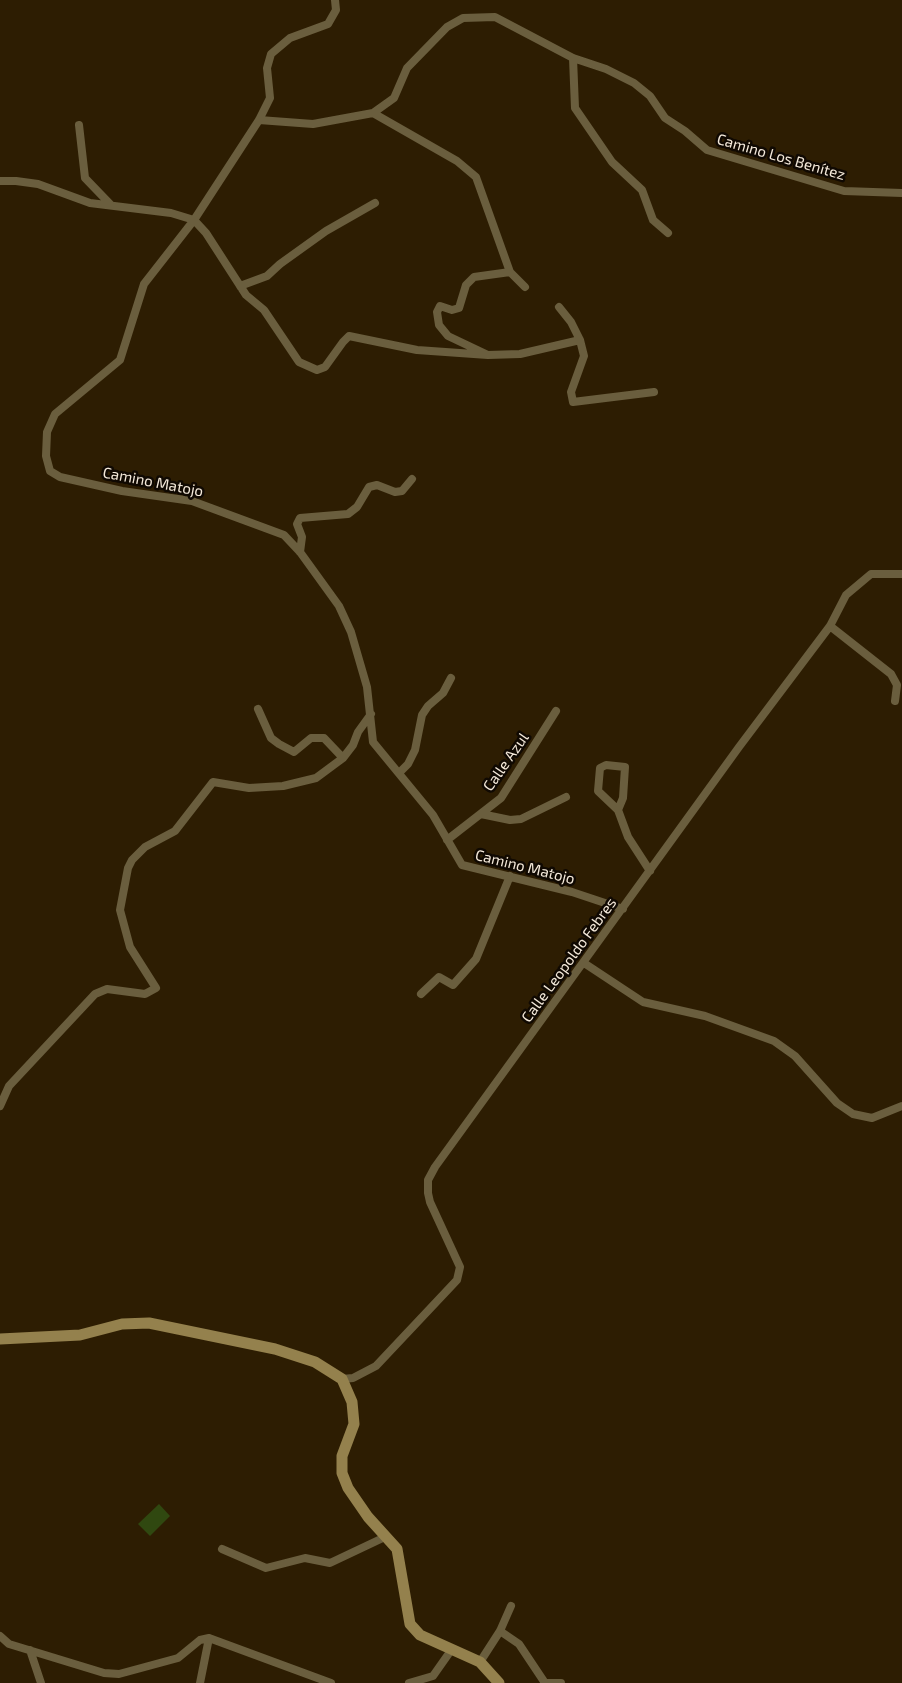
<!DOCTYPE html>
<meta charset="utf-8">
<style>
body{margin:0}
canvas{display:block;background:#2d1d02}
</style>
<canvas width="902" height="1683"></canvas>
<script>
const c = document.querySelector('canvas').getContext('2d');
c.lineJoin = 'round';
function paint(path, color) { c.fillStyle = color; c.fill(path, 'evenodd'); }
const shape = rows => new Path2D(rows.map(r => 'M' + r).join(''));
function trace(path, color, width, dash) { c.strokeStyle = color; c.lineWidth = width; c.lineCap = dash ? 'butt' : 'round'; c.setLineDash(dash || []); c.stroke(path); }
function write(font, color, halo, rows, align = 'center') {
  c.font = font + ' "Exo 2",sans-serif'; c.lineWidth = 5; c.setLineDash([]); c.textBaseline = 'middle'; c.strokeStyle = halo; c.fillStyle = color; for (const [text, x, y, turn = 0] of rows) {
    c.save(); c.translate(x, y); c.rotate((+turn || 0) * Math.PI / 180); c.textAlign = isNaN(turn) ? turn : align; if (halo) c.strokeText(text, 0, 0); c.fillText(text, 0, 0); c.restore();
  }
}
paint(shape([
 [159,1504,170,1516,150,1536,138,1524]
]), '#304810');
trace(shape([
 [335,0,336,10,328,24,290,38,271,54,267,68,270,98,259,120,194,220,144,284,120,360,55,414,47,432,46,456,50,471,60,477,122,491,192,501,284,535,300,552,339,606,351,632,367,687,373,742,433,815,462,865,572,892,623,909],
 [573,58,575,108,612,162,642,190,653,220,668,233],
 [373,113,457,161,476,177,510,272],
 [259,120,313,124,373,113,394,98,407,68,447,27,463,18,495,17,573,58,606,69,634,83,650,96,665,118,685,131,707,150,844,191,902,193],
 [79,125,85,178,111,205],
 [0,181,16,181,38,184,90,203,171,213,194,220,206,233,246,295,264,310,299,362,317,370,325,367,343,342,349,336,417,350,488,355],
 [240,286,267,276,280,264,326,231,375,203],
 [525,287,510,272,474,277,466,285,459,308,452,310,440,306,437,312,439,325,448,336,488,355,520,354,580,340],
 [559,307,571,322,580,340,584,356,571,392,573,402,654,392],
 [300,552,302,537,297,524,300,518,348,514,357,507,369,487,377,485,395,492,402,491,412,479],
 [830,626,891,674,897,685,895,701],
 [258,709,271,738,279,744,294,752,311,738,324,738,343,758],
 [399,773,408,764,415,750,422,715,428,706,443,693,451,678],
 [618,810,623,798,625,767,606,765,600,768,598,791,618,810,628,837,650,871],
 [481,814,510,820,521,819,566,797],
 [447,840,501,798,556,711],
 [584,963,643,1002,705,1016,774,1041,795,1056,837,1103,853,1114,872,1118,902,1106],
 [421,994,439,977,453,985,476,959,510,876],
 [0,1106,9,1086,95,994,107,989,145,994,156,988,130,947,120,910,128,868,132,860,145,847,175,831,213,782,249,788,283,786,316,778,343,758,353,745,358,732,371,714],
 [342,1379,353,1378,376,1366,457,1280,460,1267,430,1202,428,1193,428,1180,435,1167,739,747,830,626,846,595,871,574,902,574],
 [222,1549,266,1568,305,1558,330,1563,385,1537],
 [500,1631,519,1644,545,1683],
 [0,1636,9,1644,104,1673,119,1674,178,1658,200,1640,209,1638,331,1683],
 [30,1650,41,1683],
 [480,1662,500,1631,511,1606],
 [200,1683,209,1638],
 [409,1683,433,1676,452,1649],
 [548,1683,561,1683]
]), '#6a5e3e', 8);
trace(shape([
 [0,1339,80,1335,122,1324,149,1323,275,1349,315,1362,342,1379,352,1402,354,1424,342,1456,342,1473,348,1488,368,1517,397,1549,410,1624,420,1635,480,1662,499,1683]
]), '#94814d', 11);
write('15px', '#f4e9da', '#100902', [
 ["Camino Los Benítez",781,157,16],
 ["Camino Matojo",153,482,11],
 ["Calle Azul",506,762,-55],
 ["Camino Matojo",525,867,14],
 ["Calle Leopoldo Febres",569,960,-54]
]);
</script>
